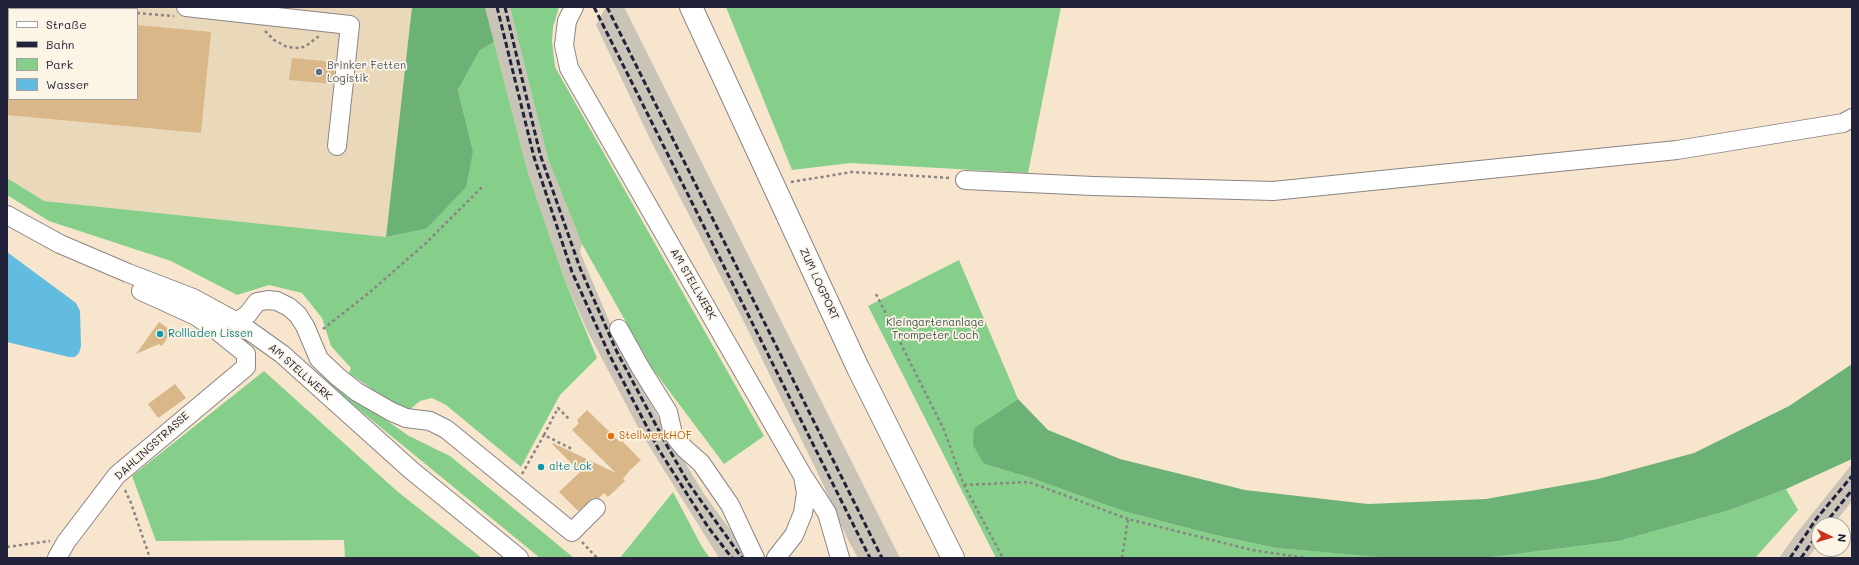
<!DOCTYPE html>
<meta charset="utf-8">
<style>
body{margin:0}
#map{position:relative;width:1859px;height:565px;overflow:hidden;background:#f7e5cd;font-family:Mali,sans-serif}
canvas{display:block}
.frame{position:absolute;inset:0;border:8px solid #22223b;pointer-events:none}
.legend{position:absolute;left:8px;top:8px;width:130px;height:92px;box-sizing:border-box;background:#fcf5e5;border:1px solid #a5a1a1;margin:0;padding:5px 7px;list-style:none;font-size:12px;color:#22223b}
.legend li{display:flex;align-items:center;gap:8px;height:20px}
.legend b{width:20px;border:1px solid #a5a1a1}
.north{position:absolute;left:1811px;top:517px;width:40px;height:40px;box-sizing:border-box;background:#fcf5e5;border:1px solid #a5a1a1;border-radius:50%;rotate:95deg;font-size:11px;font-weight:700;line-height:16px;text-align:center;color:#22223b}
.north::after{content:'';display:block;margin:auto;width:14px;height:18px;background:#c8321e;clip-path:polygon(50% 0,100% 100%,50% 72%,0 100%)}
</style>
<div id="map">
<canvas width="1859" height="565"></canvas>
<div class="frame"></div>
<ul class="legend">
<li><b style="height:5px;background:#fff"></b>Straße</li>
<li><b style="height:5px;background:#22223b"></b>Bahn</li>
<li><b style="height:11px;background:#85cf8b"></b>Park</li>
<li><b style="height:11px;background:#61bcdf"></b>Wasser</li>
</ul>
<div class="north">N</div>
</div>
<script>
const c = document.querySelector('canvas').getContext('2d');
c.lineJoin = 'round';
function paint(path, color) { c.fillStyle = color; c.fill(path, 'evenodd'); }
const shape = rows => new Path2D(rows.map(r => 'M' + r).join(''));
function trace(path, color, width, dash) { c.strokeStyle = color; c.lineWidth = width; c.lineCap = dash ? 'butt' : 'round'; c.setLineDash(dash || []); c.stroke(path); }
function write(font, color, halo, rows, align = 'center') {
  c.font = font + ' Mali,sans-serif'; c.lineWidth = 3.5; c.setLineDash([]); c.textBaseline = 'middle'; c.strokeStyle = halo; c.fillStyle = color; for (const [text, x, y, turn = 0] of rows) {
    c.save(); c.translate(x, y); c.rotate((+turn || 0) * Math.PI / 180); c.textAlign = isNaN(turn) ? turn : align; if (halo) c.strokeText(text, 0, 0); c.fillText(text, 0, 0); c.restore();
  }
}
paint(shape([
 [7,7,412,7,386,237,44,201,7,178],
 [9,9,137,9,137,99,9,99]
]), '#ead8ba');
paint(shape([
 [485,7,510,7,548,159,582,244,580,252,615,335,660,421,704,494,751,558,719,558,641,433,587,330,564,278,528,173],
 [606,7,624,7,900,558,858,558,847,538,821,480,746,326,651,141,596,25],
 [1852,464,1852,501,1833,525,1819,525,1819,543,1808,558,1779,558,1796,534]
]), '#cac3b8');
paint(shape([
 [510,7,559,7,553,27,552,41,555,67,764,436,724,464,652,368,582,244,548,159],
 [726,7,1061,7,1028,173,850,163,792,170],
 [494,42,528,173,564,278,597,358,560,395,521,467,446,405,432,398,420,401,409,410,399,408,349,373,351,368,331,346,322,318,302,293,269,285,237,295,171,261,49,221,7,195,7,178,44,201,386,237,426,229,473,151,458,90,480,50],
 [959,260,1018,399,974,428,984,464,1028,477,1126,512,1215,535,1276,548,1398,558,996,558,868,306],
 [311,361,376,413,409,436,450,456,574,558,540,558,345,398,320,374],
 [264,371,398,492,482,558,345,558,344,540,156,541,132,476],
 [1786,489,1798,510,1755,558,1485,558,1619,541,1730,510],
 [673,492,702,547,710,558,620,558]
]), '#85cf8b');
paint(shape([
 [412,7,485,7,494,42,480,50,458,90,473,151,466,187,426,229,386,237],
 [1852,364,1852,459,1786,489,1730,510,1619,541,1485,558,1379,557,1276,548,1215,535,1126,512,1028,477,984,464,973,445,974,428,1018,399,1048,430,1120,459,1245,490,1368,504,1486,499,1598,479,1694,453,1789,406]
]), '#6cb277');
paint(shape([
 [7,252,76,303,80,311,81,346,79,353,75,357,69,357,7,342]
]), '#61bcdf');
paint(shape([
 [137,25,211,32,201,133,7,115,7,99,137,99],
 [292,58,335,62,333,84,289,80],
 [159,322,172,331,162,346,159,344,136,354],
 [175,384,186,398,158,418,148,404],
 [587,410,620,442,622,441,641,460,630,470,623,479,625,481,608,497,604,493,599,498,593,498,578,511,559,492,580,472,552,444,553,443,616,473,572,430,579,423,577,420]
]), '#d9b789');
const minor = shape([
 [186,7,350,25,337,146],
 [574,7,567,21,564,45,569,68,803,476,806,493,803,513,794,535,776,558],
 [965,180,1093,186,1273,191,1677,150,1843,123,1852,118],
 [7,215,60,244,128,273,193,298,237,322,282,354,411,470,519,558],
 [237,322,248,314,257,302,268,300,277,301,289,307,298,315,305,326,319,359,338,377,357,392,392,412,406,418,430,421,446,429,572,532,596,508],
 [619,329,640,367,668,412,673,434,684,448,701,463,730,505,755,558],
 [805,479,827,513,840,558],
 [57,558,66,542,117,475,246,367,246,354,215,329,196,316,141,291]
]);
const major = shape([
 [691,7,858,368,953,558]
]);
trace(minor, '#8c8484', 20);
trace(major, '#8c8484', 24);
trace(shape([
 [76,7,97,9],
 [137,13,174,16],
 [265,31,274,40,287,47,300,48,306,46,319,36],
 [791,182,852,172,951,178],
 [876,294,944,430,964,485,1003,558],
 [323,329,370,292,426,243,482,187],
 [544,435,558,408,570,420],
 [522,474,544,435,572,449],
 [964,485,1029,482,1128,519],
 [125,490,131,503,150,558],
 [582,542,597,558],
 [7,547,50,541],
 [1122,558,1128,519,1252,550,1306,558]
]), '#8c8484', 2.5, [3, 3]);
trace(minor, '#fff', 18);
trace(major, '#fff', 22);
trace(shape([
 [497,7,534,157,572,272,610,356,659,450,708,527,732,558],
 [505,7,540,154,580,268,617,352,666,444,689,484,742,558],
 [594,7,870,558],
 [607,7,882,558],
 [1824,525,1852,490],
 [1790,558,1817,518,1852,476],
 [1801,558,1819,532]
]), '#22223b', 3, [6, 3]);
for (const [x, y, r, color] of [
 [319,72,4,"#5c6f8a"],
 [160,334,4,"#0f9aa8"],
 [611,436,4,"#e8710a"],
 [541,467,4,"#0f9aa8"]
]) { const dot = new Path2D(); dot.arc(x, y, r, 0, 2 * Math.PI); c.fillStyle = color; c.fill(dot); trace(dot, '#fcf5e5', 1.5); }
write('11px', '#4e5e75', '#fcf5e5', [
 ["Brinker Fetten",327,66],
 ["Logistik",327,79]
], 'left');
write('11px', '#22223b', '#fcf5e5', [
 ["AM STELLWERK",693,284,60],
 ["ZUM LOGPORT",819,284,65],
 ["AM STELLWERK",300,372,41],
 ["DAHLINGSTRASSE",152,446,-42]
]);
write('11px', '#405653', '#fcf5e5', [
 ["Kleingartenanlage",935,323],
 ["Trompeter Loch",935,336]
]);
write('11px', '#0d838f', '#fcf5e5', [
 ["Rollladen Lissen",168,334],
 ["alte Lok",549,467]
], 'left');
write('11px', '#c56008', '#fcf5e5', [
 ["StellwerkHOF",619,436]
], 'left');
</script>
